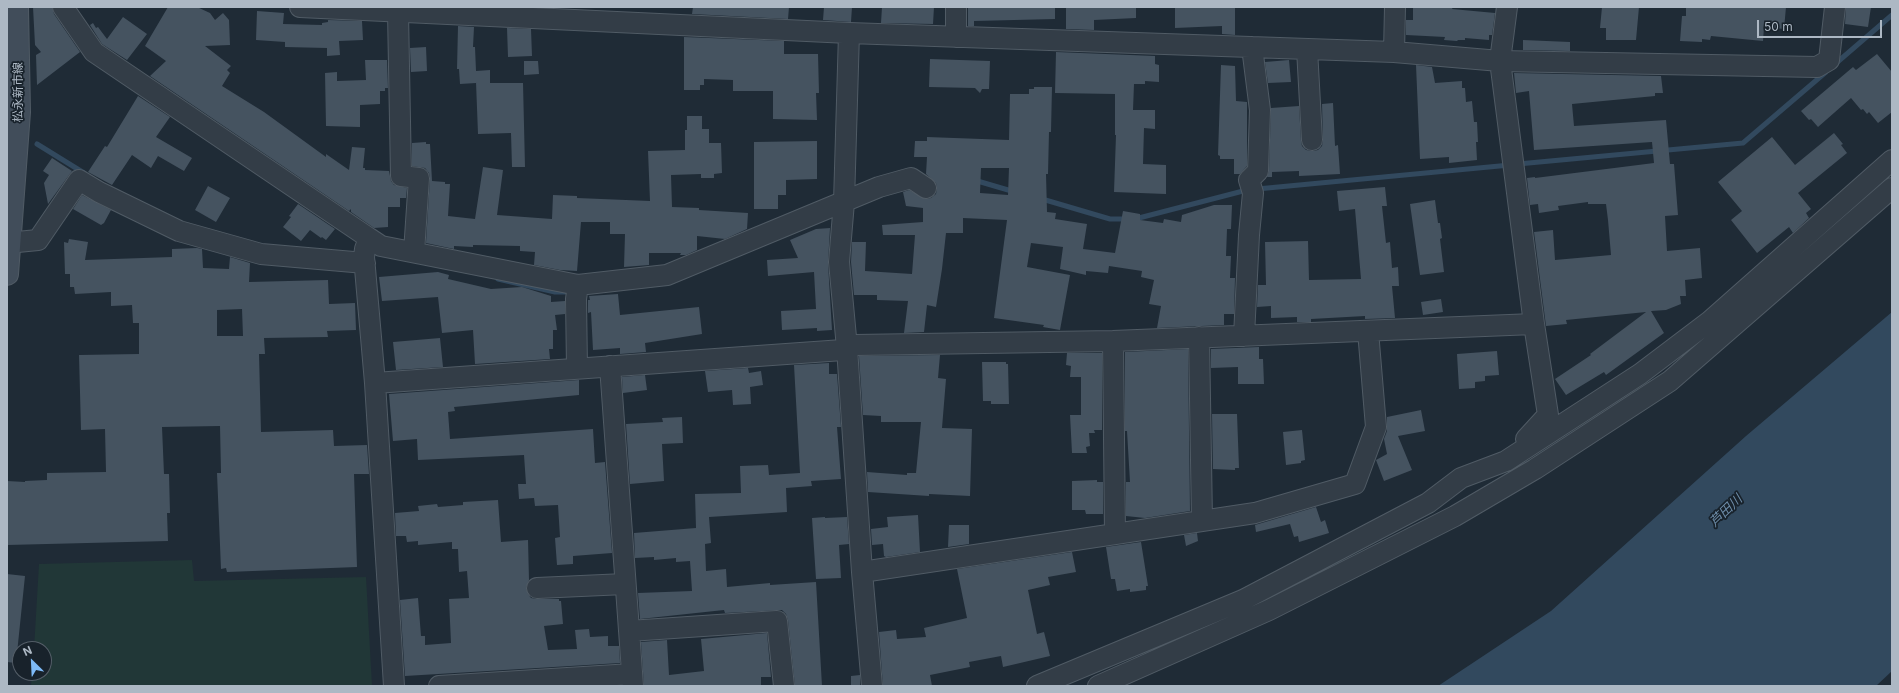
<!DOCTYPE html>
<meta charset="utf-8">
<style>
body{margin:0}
#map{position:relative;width:1899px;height:693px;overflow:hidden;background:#1f2b36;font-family:Inter,sans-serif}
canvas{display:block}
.frame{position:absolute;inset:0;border:8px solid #adb8c4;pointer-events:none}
.north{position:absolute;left:12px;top:641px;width:40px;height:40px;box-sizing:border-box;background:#18222b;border:1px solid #545e68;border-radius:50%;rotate:336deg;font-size:11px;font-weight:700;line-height:16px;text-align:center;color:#adb8c4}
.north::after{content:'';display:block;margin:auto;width:14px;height:18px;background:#7ebaf7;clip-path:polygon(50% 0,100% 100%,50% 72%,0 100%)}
.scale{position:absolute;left:1757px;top:20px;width:125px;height:18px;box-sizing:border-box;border:2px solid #adb8c4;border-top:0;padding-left:5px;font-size:12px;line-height:14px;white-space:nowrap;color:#adb8c4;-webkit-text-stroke:3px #18222b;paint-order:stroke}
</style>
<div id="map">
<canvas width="1899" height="693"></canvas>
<div class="frame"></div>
<div class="north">N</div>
<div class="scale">50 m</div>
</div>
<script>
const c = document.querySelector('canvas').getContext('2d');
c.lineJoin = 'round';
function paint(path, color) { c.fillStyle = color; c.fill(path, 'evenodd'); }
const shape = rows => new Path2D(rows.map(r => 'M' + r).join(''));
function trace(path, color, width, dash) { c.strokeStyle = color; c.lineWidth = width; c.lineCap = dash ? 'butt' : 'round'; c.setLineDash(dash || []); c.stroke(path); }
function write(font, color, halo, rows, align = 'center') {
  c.font = font + ' Inter,"Noto Sans JP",sans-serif'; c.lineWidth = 3.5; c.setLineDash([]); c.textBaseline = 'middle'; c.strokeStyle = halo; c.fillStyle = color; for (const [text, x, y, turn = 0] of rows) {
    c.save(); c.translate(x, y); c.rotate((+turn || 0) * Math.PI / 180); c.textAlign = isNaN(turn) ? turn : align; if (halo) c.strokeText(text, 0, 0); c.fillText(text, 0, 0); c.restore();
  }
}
paint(shape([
 [192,560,194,581,366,577,372,686,31,686,32,673,44,673,44,649,34,649,39,564]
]), '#213737');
paint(shape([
 [1892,312,1892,671,1876,686,1438,686,1551,611,1746,436]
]), '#32495e');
trace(shape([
 [1834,65,1892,15],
 [37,144,84,173],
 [1518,164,1743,143,1826,72],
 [974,180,1015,192],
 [1257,189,1510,165],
 [1042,199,1110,219,1127,219],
 [1135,219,1247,190],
 [498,279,555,292,568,292]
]), '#32495e', 5);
paint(shape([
 [33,7,52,7,54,14,80,52,37,85,36,55,41,52,35,45],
 [168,7,197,7,210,13,215,20,223,13,229,20,230,45,205,46,231,66,227,70,230,73,222,86,264,112,326,157,326,154,349,170,352,147,365,148,363,168,365,168,365,170,389,171,391,181,394,185,407,188,406,198,400,198,400,207,388,207,388,227,374,228,351,212,351,209,349,211,150,76,166,61,145,46],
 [693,7,789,7,788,19,692,14],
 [824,7,852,7,851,22,823,20],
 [882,7,934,7,933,24,881,23],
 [968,7,1055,7,1055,19,974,21,974,26,968,26],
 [1066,7,1136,7,1136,18,1094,20,1094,30,1066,29],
 [1175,7,1235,7,1235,35,1222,34,1222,26,1175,28],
 [1413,7,1453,7,1452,9,1495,13,1492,35,1489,35,1489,40,1465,38,1465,40,1458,40,1457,41,1444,40,1445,37,1406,35,1406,20,1413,20],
 [1602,7,1639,7,1636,40,1606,40,1606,28,1600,28],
 [1686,7,1786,7,1784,29,1764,27,1763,41,1711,36,1710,40,1702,39,1702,42,1680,41,1682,16,1686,16],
 [1846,7,1871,7,1868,27,1845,24],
 [257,11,284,13,283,24,322,25,322,23,328,22,328,20,362,21,363,40,339,41,340,55,327,56,327,48,285,47,285,42,256,40],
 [123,17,147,34,127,60,102,44,90,25,93,23,96,28,98,27,107,39],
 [458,26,474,27,473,47,475,47,476,71,490,70,490,83,523,83,525,167,512,167,511,133,478,134,476,82,476,83,460,84,459,69,457,69],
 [507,28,531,29,532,56,508,57],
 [684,37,784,41,784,54,818,54,819,93,816,93,817,120,773,119,773,91,733,91,733,80,704,79,704,85,700,85,700,90,684,90],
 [1523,40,1570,42,1570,51,1523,50],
 [426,47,427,71,411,72,410,48],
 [1056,52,1155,56,1155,64,1159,65,1159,82,1145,81,1145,84,1134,84,1133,110,1155,110,1155,129,1144,128,1143,164,1166,165,1166,194,1114,192,1116,135,1115,135,1115,94,1055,93],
 [1877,54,1892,72,1892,112,1878,123,1869,112,1867,114,1863,109,1861,110,1851,98,1818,127,1811,119,1809,120,1801,111,1853,67,1856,70],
 [930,59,990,61,989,89,982,89,980,93,975,88,929,87],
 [365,60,387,60,388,88,385,88,385,91,380,91,380,104,360,105,360,127,326,126,325,73,337,72,337,81,366,80],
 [1289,60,1291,82,1268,83,1265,62],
 [524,61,538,61,539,74,524,75],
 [1221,65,1235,66,1236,101,1247,102,1247,166,1240,174,1234,174,1234,159,1220,159,1220,156,1218,155],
 [1416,65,1432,67,1435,83,1462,81,1462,88,1465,88,1466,102,1472,101,1474,122,1477,122,1478,142,1476,142,1477,160,1449,163,1449,157,1420,159],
 [1514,73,1661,76,1663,93,1655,93,1655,96,1572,104,1574,126,1666,120,1670,164,1674,164,1678,215,1665,216,1667,251,1700,248,1702,278,1685,280,1686,296,1680,296,1681,304,1666,310,1651,311,1664,333,1606,375,1604,372,1566,395,1555,379,1591,355,1590,354,1646,312,1566,320,1567,324,1546,326,1534,232,1553,230,1555,260,1611,255,1608,220,1606,204,1588,204,1588,202,1558,206,1559,210,1539,213,1538,204,1530,205,1527,178,1535,177,1535,178,1654,163,1652,142,1534,150,1529,91,1516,93],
 [1034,87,1052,87,1051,132,1049,132,1048,174,1046,174,1047,212,1056,213,1055,219,1087,224,1083,249,1115,253,1123,211,1140,214,1140,220,1163,223,1164,219,1181,222,1182,215,1214,205,1232,205,1231,229,1227,229,1226,256,1231,256,1230,278,1235,278,1234,314,1224,314,1224,325,1157,328,1161,306,1149,304,1154,280,1141,277,1142,271,1109,266,1108,273,1086,271,1086,275,1060,269,1063,247,1031,243,1027,267,1070,275,1060,330,1043,327,1044,325,994,318,1007,220,963,218,963,233,946,233,942,269,936,307,927,305,924,332,904,333,908,301,877,300,877,295,854,295,851,262,852,242,866,242,865,271,912,274,915,235,883,235,882,225,923,222,923,208,906,206,903,192,909,190,926,199,931,198,936,194,937,188,936,183,926,174,927,157,914,157,915,141,927,141,927,137,1009,140,1010,94,1029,94,1029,89,1034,89],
 [981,168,1009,168,1008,195,980,193],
 [138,96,170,117,156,137,192,158,184,171,158,156,151,168,132,155,112,185,88,172,105,146,107,147],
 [1333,103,1335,146,1338,145,1340,174,1299,176,1299,171,1272,172,1272,177,1267,177,1269,171,1271,108,1299,106,1301,141,1302,146,1306,150,1313,151,1318,150,1322,146,1323,140,1322,104],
 [687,116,702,116,702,129,709,129,709,143,721,143,722,173,714,174,714,178,701,178,701,174,671,175,672,207,699,208,699,210,748,213,747,229,725,239,697,236,697,250,686,255,680,255,681,253,649,253,649,265,624,267,625,234,610,234,610,222,581,222,577,271,560,270,534,265,535,252,520,251,520,246,473,245,473,247,454,246,454,249,426,243,430,178,429,173,425,168,412,166,412,143,426,142,426,144,430,144,432,181,445,182,445,184,450,184,448,216,475,219,483,167,503,170,497,215,552,219,553,195,577,196,577,198,650,201,648,151,685,150,685,130,687,130],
 [1834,133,1843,144,1841,145,1847,153,1798,193,1811,209,1806,213,1809,218,1793,233,1789,227,1757,253,1731,220,1742,211,1718,182,1772,137,1795,165],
 [817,141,817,179,786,180,786,195,778,195,778,209,754,209,754,142],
 [52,158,72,171,48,204,44,183,49,175,43,171],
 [208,186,230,198,216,222,195,210],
 [1385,187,1387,206,1382,206,1386,243,1390,242,1392,268,1398,267,1399,286,1392,286,1395,318,1365,319,1365,316,1311,319,1311,322,1297,322,1297,317,1271,318,1271,306,1257,307,1258,285,1266,285,1265,242,1308,241,1309,280,1361,279,1355,209,1339,211,1337,191],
 [82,195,111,210,104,223,101,225,73,209],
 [1435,200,1438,223,1440,223,1442,238,1440,239,1444,272,1420,275,1410,204],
 [298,204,335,229,326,240,322,237,321,238,310,230,301,241,283,227,291,217,289,216],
 [830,228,828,263,832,330,817,331,817,328,782,330,781,311,816,309,814,272,768,276,767,260,798,258,790,240,816,229],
 [69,239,88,242,85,260,172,257,172,249,197,248,202,249,203,268,229,269,230,257,250,263,249,282,328,280,329,304,355,303,356,330,327,331,328,337,264,338,265,354,259,354,261,432,333,430,334,446,367,445,369,474,354,474,357,567,227,572,226,568,221,569,217,473,221,473,220,426,162,427,164,474,169,474,170,513,167,513,168,541,7,545,7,481,25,482,25,481,47,480,47,473,106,472,105,429,81,430,79,355,139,354,139,323,133,323,132,305,111,306,111,292,75,294,74,287,70,287,70,274,65,274,64,242,68,243],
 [242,309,243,336,217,336,217,310],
 [438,272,449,275,448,279,491,289,522,287,551,296,551,302,565,301,565,314,555,315,557,330,553,330,553,349,549,349,550,359,475,364,473,330,442,333,438,297,382,301,379,277],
 [618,294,620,315,699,307,702,334,645,343,646,352,620,354,620,348,593,350,591,312,588,313,588,300,590,300,589,296],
 [1441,299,1443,312,1423,315,1421,302],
 [440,338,443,367,396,370,393,342],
 [1259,347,1259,359,1263,359,1264,384,1238,384,1238,367,1211,368,1211,349],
 [1188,349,1190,511,1145,518,1126,516,1126,482,1130,482,1127,431,1125,431,1125,352],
 [1497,351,1499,375,1485,376,1485,381,1475,382,1475,388,1459,389,1457,354],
 [1067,353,1102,353,1102,430,1094,430,1095,433,1089,433,1090,446,1086,447,1087,453,1072,453,1070,415,1081,415,1081,377,1070,377,1071,366,1066,365],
 [940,355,938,378,946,379,942,428,972,429,970,496,929,494,929,496,868,492,867,472,907,475,907,473,916,473,921,422,881,422,881,416,863,415,859,356],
 [982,362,1006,362,1006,364,1008,364,1009,404,991,404,991,401,983,401],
 [829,363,829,374,837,374,841,427,837,427,841,479,811,481,812,486,786,488,787,512,709,517,711,543,705,544,706,571,726,569,727,587,770,583,770,585,816,582,822,686,795,686,788,620,786,614,782,610,725,613,724,610,640,619,638,593,692,591,690,561,676,562,676,558,654,560,654,557,635,558,634,533,696,528,695,494,741,493,740,466,768,465,769,475,800,473,794,365],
 [748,368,749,373,761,371,763,385,750,387,751,404,733,405,732,390,708,392,705,371],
 [645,375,647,390,623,393,622,377],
 [579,380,579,395,454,407,455,411,448,412,450,439,593,429,595,463,605,462,612,553,573,556,573,564,557,565,555,538,560,537,558,505,535,506,534,498,519,499,518,484,526,484,524,455,418,460,417,439,393,441,389,394],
 [1421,410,1425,431,1398,436,1412,470,1384,481,1376,460,1387,454,1384,439,1387,431,1387,417],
 [1212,414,1237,414,1239,468,1235,468,1235,470,1213,469],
 [682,417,683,443,662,444,664,481,630,484,626,424,663,422,662,418],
 [1302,430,1305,460,1301,461,1301,463,1286,465,1283,432],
 [1097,480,1097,482,1103,482,1103,514,1086,514,1085,510,1072,510,1072,481],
 [498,500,501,542,528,540,529,580,526,588,528,594,531,598,537,599,559,599,559,601,561,601,563,624,544,626,548,650,577,649,575,630,589,629,590,637,608,636,608,646,619,646,620,663,405,676,400,600,418,598,421,636,425,636,425,645,451,643,449,599,469,598,467,571,459,572,458,549,452,549,452,542,418,545,418,541,407,542,406,536,396,536,395,513,419,511,418,506,437,504,438,507,463,505,463,502],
 [1316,507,1321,522,1325,520,1329,533,1299,542,1298,536,1294,537,1290,524,1256,532,1255,525],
 [918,515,920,552,886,557,884,556,883,544,872,545,871,529,888,527,887,517],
 [825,517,825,518,847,517,849,544,839,545,841,578,816,579,812,518],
 [949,525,969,525,969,544,948,547],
 [1197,533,1198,541,1186,546,1184,535],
 [1141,542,1148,586,1146,586,1146,590,1130,592,1130,589,1117,591,1115,579,1111,579,1106,547],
 [1072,552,1076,572,1048,577,1050,585,1028,590,1037,634,1044,632,1050,656,1003,667,1001,656,969,662,970,667,930,675,932,686,883,686,879,632,896,630,897,639,926,637,924,628,967,618,957,569],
 [7,574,25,576,16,663,7,662],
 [767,633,771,677,761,677,761,686,644,686,641,642,667,640,669,675,704,671,701,639],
 [860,675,860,686,851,686,851,676]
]), '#455360');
const minor = shape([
 [63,7,94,52,369,238,365,249,364,257,375,383,394,686],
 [300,7,849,33,1394,52,1500,61,1817,67,1829,60,1835,7],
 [1507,7,1500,61,1534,324,1548,415,1526,439],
 [398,12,401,176,419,178,414,252],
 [849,33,844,202,839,262,847,348,862,572,872,686],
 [956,37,956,7],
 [1307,49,1312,140],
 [1394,52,1395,7],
 [369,238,381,246,578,285,667,275,879,187,911,178,926,188],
 [7,243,38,240,79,180,99,192,179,231,261,254,365,263],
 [1244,336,1249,235,1253,193,1249,180,1258,171,1260,110,1252,47],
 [1199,337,1202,521],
 [1113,341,1115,534],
 [610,366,633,686],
 [577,368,576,299,578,285],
 [375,383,843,350,855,345,1113,341,1534,324],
 [862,572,1255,513,1355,484,1376,427,1368,331],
 [537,588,625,584],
 [629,631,777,621,784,686],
 [439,686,632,674],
 [1037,686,1243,600,1428,503,1461,478,1506,461,1640,374,1710,321,1892,160],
 [1098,686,1269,610,1455,516,1535,469,1670,381,1892,188]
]);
const secondary = shape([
 [7,274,19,112,17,7]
]);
trace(minor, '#505b65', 22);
trace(secondary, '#505b65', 24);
trace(minor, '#333d47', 20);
trace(secondary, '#414d5a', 22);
write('12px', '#adb8c4', '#18222b', [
 ["松永新市線",18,92,-90]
]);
write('italic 13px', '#6d8ca8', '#18222b', [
 ["芦田川",1726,511,-44]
]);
</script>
